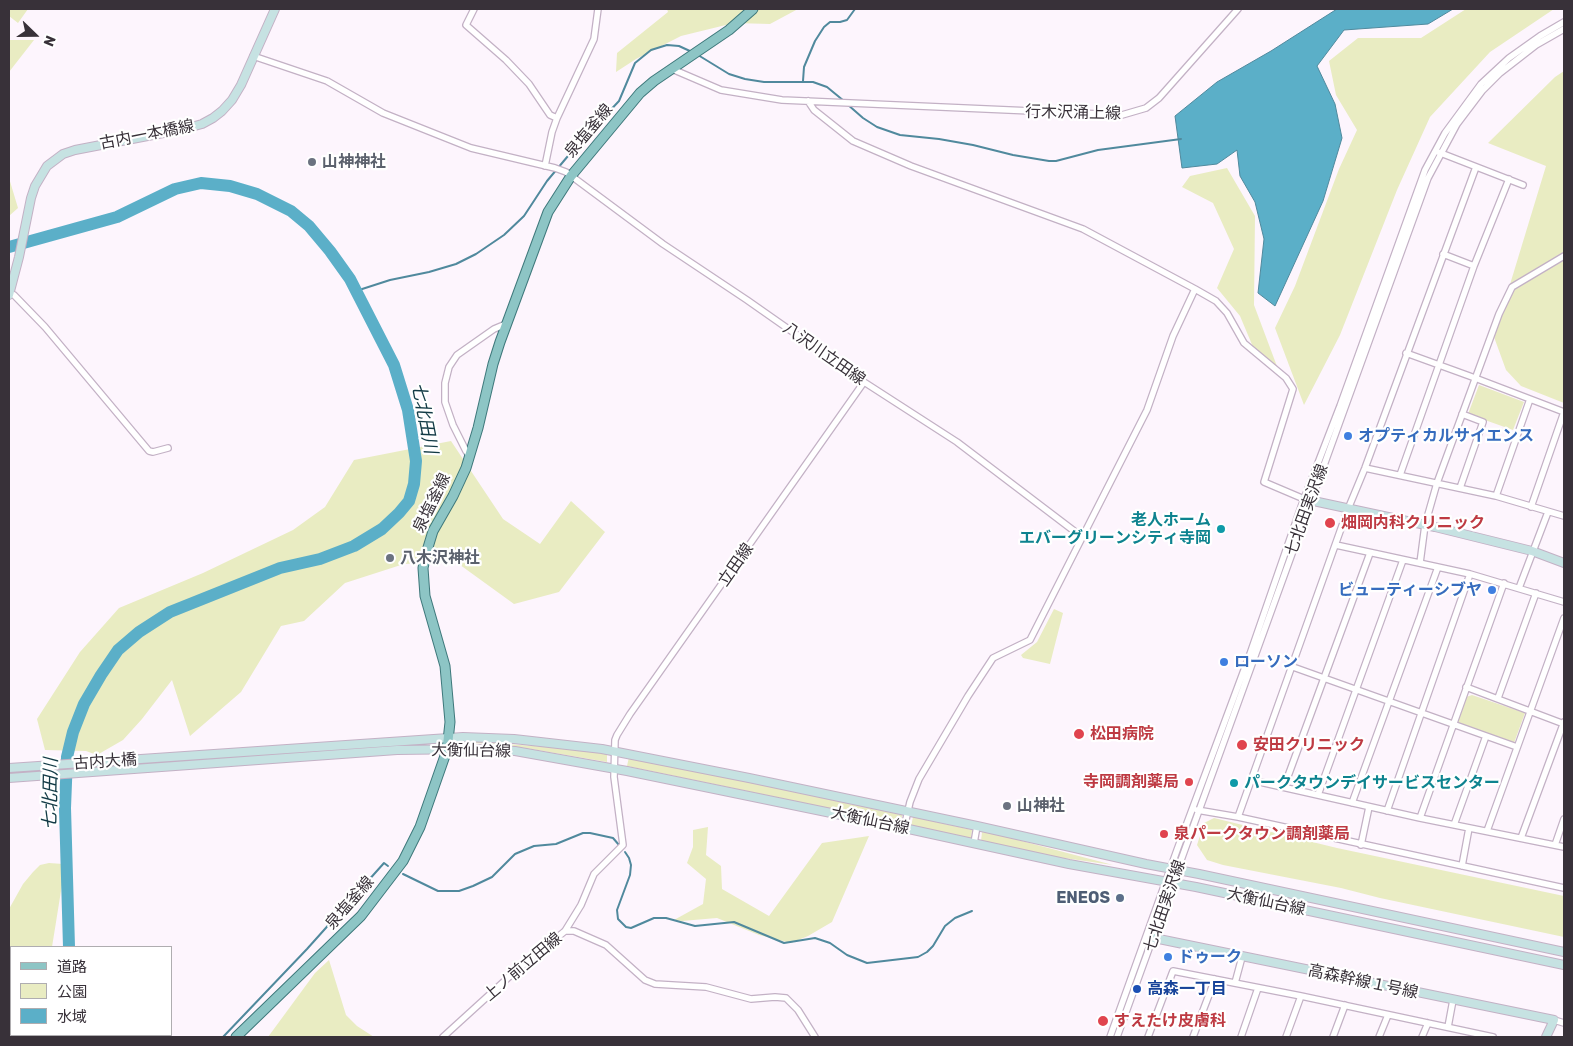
<!DOCTYPE html>
<meta charset="utf-8">
<style>
body{margin:0}
#map{position:relative;width:1573px;height:1046px;overflow:hidden;background:#fdf5fd;font-family:Rubik,"Noto Sans JP",sans-serif}
canvas{display:block}
.frame{position:absolute;inset:0;border:10px solid #383139;pointer-events:none}
.legend{position:absolute;left:10px;top:946px;width:162px;height:90px;box-sizing:border-box;background:#fff;border:1px solid #afadb0;margin:0;padding:6px 9px;list-style:none;font-size:15px;color:#383139}
.legend li{display:flex;align-items:center;gap:10px;height:25px}
.legend b{width:25px;border:1px solid #afadb0}
.north{position:absolute;left:10px;top:10px;width:50px;height:50px;-webkit-text-stroke:4px #fff;paint-order:stroke;rotate:112deg;font-size:14px;font-weight:700;line-height:20px;text-align:center;color:#383139}
.north::after{content:'';display:block;margin:auto;width:18px;height:22px;background:#383139;clip-path:polygon(50% 0,100% 100%,50% 72%,0 100%)}
</style>
<div id="map">
<canvas width="1573" height="1046"></canvas>
<div class="frame"></div>
<ul class="legend">
<li><b style="height:6px;background:#8dc5c5"></b>道路</li>
<li><b style="height:14px;background:#e9ecc2"></b>公園</li>
<li><b style="height:14px;background:#5bafc8"></b>水域</li>
</ul>
<div class="north">N</div>
</div>
<script>
const c = document.querySelector('canvas').getContext('2d');
c.lineJoin = 'round';
function paint(path, color) { c.fillStyle = color; c.fill(path, 'evenodd'); }
const shape = rows => new Path2D(rows.map(r => 'M' + r).join(''));
function trace(path, color, width, dash) { c.strokeStyle = color; c.lineWidth = width; c.lineCap = dash ? 'butt' : 'round'; c.setLineDash(dash || []); c.stroke(path); }
function write(font, color, halo, rows, align = 'center') {
  c.font = font + ' Rubik,"Noto Sans JP",sans-serif'; c.lineWidth = 4.5; c.setLineDash([]); c.textBaseline = 'middle'; c.strokeStyle = halo; c.fillStyle = color; for (const [text, x, y, turn = 0] of rows) {
    c.save(); c.translate(x, y); c.rotate((+turn || 0) * Math.PI / 180); c.textAlign = isNaN(turn) ? turn : align; if (halo) c.strokeText(text, 0, 0); c.fillText(text, 0, 0); c.restore();
  }
}
paint(shape([
 [9,9,28,9,18,23,9,16],
 [667,9,798,9,770,24,734,23,681,36,636,59,616,72,617,53,668,12],
 [1466,9,1554,9,1490,52,1430,117,1397,190,1340,335,1304,405,1275,328,1295,286,1339,169,1357,130,1336,95,1329,61,1358,38,1421,38],
 [9,40,34,40,9,72],
 [1564,71,1564,403,1521,386,1506,370,1494,337,1546,166,1488,143,1555,77],
 [1227,168,1255,216,1254,305,1278,369,1253,347,1240,316,1217,288,1234,249,1213,203,1182,187,1190,176],
 [9,178,18,208,9,216],
 [1479,385,1524,402,1513,430,1468,414],
 [451,441,503,519,540,544,571,501,605,532,559,592,514,604,456,562,404,564,345,583,304,621,281,626,241,692,190,736,172,680,142,719,123,740,97,755,86,751,45,750,37,719,80,652,119,608,203,573,293,530,325,507,354,460],
 [1054,609,1063,613,1050,664,1023,658,1021,655,1037,642],
 [1472,695,1525,713,1514,743,1457,723,1466,697],
 [465,741,576,749,607,753,607,762,502,744,465,743],
 [629,757,902,815,901,823,627,766],
 [913,817,972,830,971,838,911,826],
 [1214,818,1337,848,1564,896,1564,937,1380,898,1341,888,1223,865,1207,860,1197,845,1204,823],
 [708,827,706,855,721,866,722,889,769,916,822,843,869,836,832,922,808,936,791,943,759,935,717,918,682,921,674,920,703,904,706,879,687,863,693,847,693,830],
 [982,832,999,835,1113,865,1057,857,981,841],
 [49,863,63,864,65,866,52,947,11,947,11,1035,40,1035,40,1037,9,1037,9,909,23,884,33,872,40,865],
 [329,960,346,1015,357,1026,374,1037,268,1037,315,973]
]), '#e9ecc2');
const water = shape([
 [1337,9,1453,9,1428,24,1344,30,1317,66,1335,104,1342,138,1323,201,1275,306,1258,293,1264,239,1255,202,1240,176,1237,150,1217,164,1182,168,1175,116,1217,82,1271,51,1337,9]
]);
paint(water, '#5bafc8');
trace(water, '#50899d', 1);
trace(shape([
 [698,55,729,74,745,79,764,82,813,82,827,87,844,101],
 [803,81,804,67,815,41,824,27,830,22,840,22,847,20,855,9],
 [847,104,863,118,877,127,900,135,939,139,973,145,1013,155,1049,161,1056,161,1098,150,1181,139],
 [356,291,390,280,429,272,456,264,476,254,504,235,524,216,547,181,573,150,619,101,635,63,651,50,667,45,679,46,692,52],
 [625,852,629,858,631,865,630,875,617,910,618,919,626,927,631,928,654,918,666,918,695,926,734,922,784,943,815,938,830,943,847,955,867,963,918,957,927,952,933,946,945,926,955,918,972,911],
 [403,874,438,891,459,891,473,886,492,877,515,854,534,846,556,844,583,833,590,833,613,838,619,845],
 [223,1037,307,949,384,863,388,866]
]), '#50899d', 2);
trace(shape([
 [9,247,117,217,175,189,201,183,230,186,257,194,291,211,309,226,330,251,350,279,394,365,408,410,416,461,414,484,409,501,399,513,382,529,354,546,320,559,280,568,170,612,139,632,118,650,101,675,84,704,73,732,67,757,65,808,69,947],
 [60,1037,61,1035]
]), '#5bafc8', 12);
const street = shape([
 [474,9,466,25,506,60,529,84,550,115,557,118],
 [253,56,327,81,383,113,471,148,555,168,566,172,663,244,747,300,864,382,957,442,1082,537],
 [672,69,721,90,782,100,1122,115,1146,108,1159,98,1238,9],
 [808,101,814,110,853,141,911,166,1083,229,1195,289,1173,336,1147,410,1030,640,993,658,968,696,919,779,910,802,904,828],
 [1438,152,1523,185],
 [545,166,552,132,557,118,594,39,598,9],
 [1443,254,1474,266],
 [1195,289,1216,301,1227,313,1244,343,1286,378,1293,389,1264,482,1304,499],
 [10,293,14,295,45,327,149,451,153,452,168,448],
 [1406,353,1475,378,1564,412],
 [470,456,466,451,453,425,445,402,445,383,449,367,457,355,494,329,506,324],
 [1365,468,1496,496,1564,516],
 [1400,475,1474,266,1509,179],
 [1460,488,1483,422,1462,414],
 [1496,496,1530,399],
 [1531,507,1564,412],
 [1336,545,1470,574,1564,602],
 [1420,563,1425,525,1437,483,1499,314,1512,287,1564,256],
 [1519,588,1548,512],
 [1293,667,1517,747],
 [1466,687,1564,724],
 [1498,698,1536,593],
 [1251,780,1420,818,1564,847],
 [1284,787,1370,553],
 [1318,795,1403,560],
 [1352,803,1438,567],
 [1197,810,1238,817,1564,888],
 [1387,811,1470,574],
 [1238,817,1348,509,1365,468,1476,167],
 [1420,818,1504,583],
 [1454,825,1486,736],
 [1487,831,1564,618],
 [1521,838,1564,722],
 [974,843,977,826],
 [1361,845,1369,807],
 [1555,845,1564,819],
 [1462,866,1469,828],
 [565,931,574,931,606,945,645,980,655,984,706,987,751,999,775,997,786,998,798,1010,815,1037],
 [1235,983,1242,957],
 [1554,1020,1564,1023],
 [1448,1027,1453,1000],
 [443,1037,510,976,565,931,581,905,594,874,623,845,614,777,615,740,617,735,630,714,864,382],
 [1110,1037,1177,850,1250,654,1301,507,1340,406,1425,170,1445,133,1481,84,1509,58,1540,36,1564,22],
 [1117,1037,1428,178,1457,124,1482,91,1500,73,1536,45,1564,29],
 [1148,1037,1173,971,1301,996,1493,1037],
 [1193,1037,1215,979],
 [1241,1037,1258,988],
 [1286,1037,1301,996],
 [1333,1037,1345,1005],
 [1379,1037,1388,1015],
 [1422,1037,1428,1023]
]);
const secondary = shape([
 [9,295,19,257,31,198,35,186,47,166,63,154,75,150,184,129,202,124,213,118,222,111,232,100,241,85,275,9],
 [1304,499,1435,527,1532,551,1564,563],
 [9,768,463,737,514,739,602,749,749,778,977,826,1146,864,1199,874,1564,952],
 [9,778,397,750,475,749,515,751,627,771,904,828,1069,864,1196,887,1564,965],
 [1154,938,1554,1020,1546,1037]
]);
const primary = shape([
 [236,1037,361,916,403,861,420,827,447,750,450,722,445,666,425,596,423,568,426,554,433,531,453,496,466,468,478,428,493,364,500,342,548,212,571,176,640,93,654,81,729,30,753,9]
]);
trace(street, '#c3b1c5', 8);
trace(secondary, '#c3b1c5', 10);
trace(primary, '#3e787b', 11);
trace(street, '#fff', 5.5);
trace(secondary, '#c6e2e2', 8);
trace(primary, '#8dc5c5', 9);
for (const [x, y, r, color] of [
 [312,162,5,"#6b7280"],
 [1348,436,5,"#3f7fe0"],
 [1330,523,6,"#e0444e"],
 [1221,529,5,"#0f9aa8"],
 [390,558,5,"#6b7280"],
 [1492,590,5,"#3f7fe0"],
 [1224,662,5,"#3f7fe0"],
 [1079,734,6,"#e0444e"],
 [1242,745,6,"#e0444e"],
 [1189,782,5,"#e0444e"],
 [1234,783,5,"#0f9aa8"],
 [1007,806,5,"#6b7280"],
 [1164,834,5,"#e0444e"],
 [1120,898,5,"#5c6f8a"],
 [1168,957,5,"#3f7fe0"],
 [1137,989,5,"#1a4fb4"],
 [1103,1021,6,"#e0444e"]
]) { const dot = new Path2D(); dot.arc(x, y, r, 0, 2 * Math.PI); c.fillStyle = color; c.fill(dot); trace(dot, '#fff', 2); }
write('16px', '#383139', '#fff', [
 ["行木沢涌上線",1073,113,1],
 ["泉塩釜線",589,131,-50],
 ["古内一本橋線",147,135,-11],
 ["八沢川立田線",824,354,35],
 ["泉塩釜線",432,503,-64],
 ["七北田実沢線",1307,510,-70],
 ["立田線",736,565,-55],
 ["大衡仙台線",471,751,1],
 ["古内大橋",105,762,-4],
 ["大衡仙台線",870,821,12],
 ["大衡仙台線",1266,902,12],
 ["泉塩釜線",350,903,-49],
 ["七北田実沢線",1165,906,-71],
 ["上ノ前立田線",523,967,-40],
 ["高森幹線１号線",1363,982,12]
]);
write('bold 16px', '#5b616d', '#fff', [
 ["山神神社",322,162],
 ["八木沢神社",400,558],
 ["山神社",1017,806]
], 'left');
write('bold 16px', '#366cbe', '#fff', [
 ["オプティカルサイエンス",1358,436],
 ["ビューティーシブヤ",1482,590,"right"],
 ["ローソン",1234,662],
 ["ドゥーク",1178,957]
], 'left');
write('bold 16px', '#0d838f', '#fff', [
 ["老人ホーム",1211,520],
 ["エバーグリーンシティ寺岡",1211,538],
 ["パークタウンデイサービスセンター",1244,783,"left"]
], 'right');
write('bold 16px', '#be3a42', '#fff', [
 ["畑岡内科クリニック",1341,523],
 ["松田病院",1090,734],
 ["安田クリニック",1253,745],
 ["寺岡調剤薬局",1179,782,"right"],
 ["泉パークタウン調剤薬局",1174,834],
 ["すえたけ皮膚科",1114,1021]
], 'left');
write('bold 16px', '#4e5e75', '#fff', [
 ["ENEOS",1110,898]
], 'right');
write('bold 16px', '#164399', '#fff', [
 ["高森一丁目",1147,989]
], 'left');
write('italic 18px', '#123a45', '#fff', [
 ["七北田川",424,418,79],
 ["七北田川",51,794,-89]
]);
</script>
